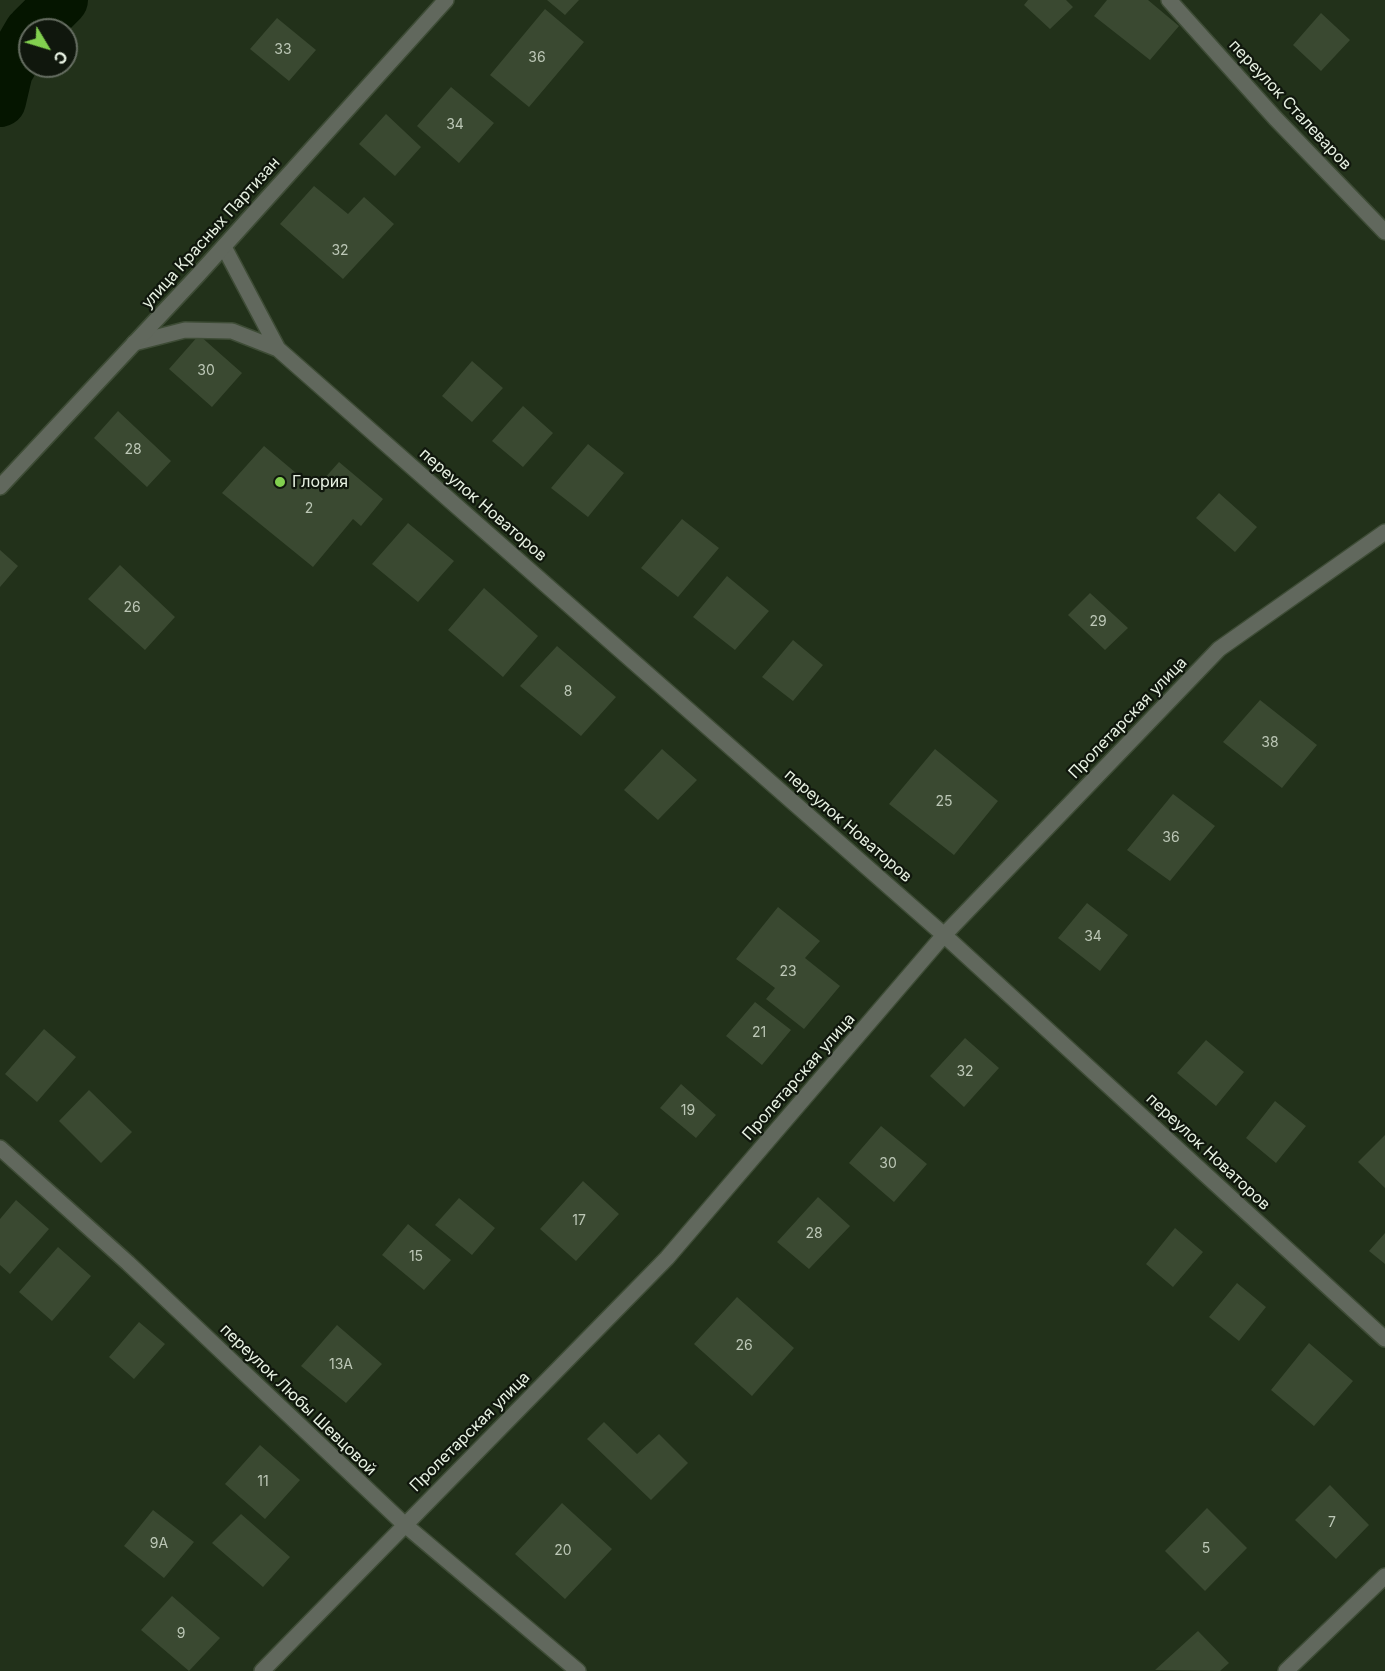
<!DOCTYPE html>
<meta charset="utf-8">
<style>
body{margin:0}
#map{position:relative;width:1385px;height:1671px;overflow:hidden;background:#22311a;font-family:Inter,sans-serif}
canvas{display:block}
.north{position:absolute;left:18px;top:18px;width:60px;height:60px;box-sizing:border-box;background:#10170d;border:2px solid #666e62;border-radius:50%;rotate:128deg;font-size:16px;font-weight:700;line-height:24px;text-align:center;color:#e7f1e2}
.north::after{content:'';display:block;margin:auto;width:21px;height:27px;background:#82d04f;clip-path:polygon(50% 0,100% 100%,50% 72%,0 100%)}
</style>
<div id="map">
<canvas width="1385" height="1671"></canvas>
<div class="north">С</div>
</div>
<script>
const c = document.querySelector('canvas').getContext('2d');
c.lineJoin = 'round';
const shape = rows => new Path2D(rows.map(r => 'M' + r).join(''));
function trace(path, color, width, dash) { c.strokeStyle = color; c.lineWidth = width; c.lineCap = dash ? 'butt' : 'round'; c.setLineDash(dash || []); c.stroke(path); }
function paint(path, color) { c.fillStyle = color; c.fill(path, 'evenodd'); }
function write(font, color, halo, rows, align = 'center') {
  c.font = font + ' Inter,sans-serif'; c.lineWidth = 4.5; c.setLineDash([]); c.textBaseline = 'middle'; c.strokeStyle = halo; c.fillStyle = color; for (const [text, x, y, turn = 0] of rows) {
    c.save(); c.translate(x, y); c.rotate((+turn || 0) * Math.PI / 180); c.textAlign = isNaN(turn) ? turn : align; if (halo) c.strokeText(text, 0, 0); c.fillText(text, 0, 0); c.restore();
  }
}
trace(shape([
 [32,30,62,0],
 [0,101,7,71,30,32]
]), '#051500', 52);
paint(shape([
 [547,0,579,0,565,15],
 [1028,0,1066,0,1073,7,1050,29,1024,5],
 [1107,0,1148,0,1179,26,1150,60,1094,16],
 [545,9,584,42,529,107,490,75],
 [1321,13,1350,40,1321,71,1293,45],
 [277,18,316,50,289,81,250,49],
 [451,87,494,123,459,163,417,126],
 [386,114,421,147,395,176,359,144],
 [314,186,348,214,364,197,394,224,343,279,280,224],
 [199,335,242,373,212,407,169,369],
 [472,361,503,388,472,422,442,396],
 [523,406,553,433,523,467,492,441],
 [118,411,171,461,147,487,94,438],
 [588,444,624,473,588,517,551,488],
 [264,446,315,489,339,462,383,499,361,526,353,519,313,567,222,493],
 [1219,493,1257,527,1235,552,1196,518],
 [682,519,719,548,678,597,641,568],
 [408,523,454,561,418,602,372,564],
 [0,550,18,566,0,587],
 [120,565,175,617,145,650,88,599],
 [727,576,769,611,735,650,693,617],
 [484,588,538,636,503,677,448,630],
 [1090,593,1128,628,1105,650,1068,615],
 [793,640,823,665,793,701,762,677],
 [557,646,616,697,581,736,520,686],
 [1260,700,1317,745,1282,788,1223,742],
 [662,749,697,780,658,820,624,790],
 [935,749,998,801,954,855,889,804],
 [1173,794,1215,826,1170,881,1127,850],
 [1087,903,1128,935,1100,971,1058,938],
 [778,907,820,941,805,958,840,986,804,1029,766,999,775,988,736,959],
 [755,1002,791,1030,762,1065,726,1036],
 [44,1029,76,1057,37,1102,5,1074],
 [965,1038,999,1068,964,1107,930,1076],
 [1206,1040,1244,1072,1216,1106,1177,1073],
 [681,1084,716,1115,696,1138,660,1108],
 [89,1090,132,1132,101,1163,59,1121],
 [1275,1101,1306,1126,1276,1163,1246,1138],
 [881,1126,927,1164,894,1202,849,1163],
 [1385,1135,1385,1188,1358,1162],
 [583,1181,619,1214,576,1261,540,1229],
 [818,1197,850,1226,809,1269,777,1242],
 [459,1198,495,1228,472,1255,435,1225],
 [16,1200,49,1229,10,1274,0,1265,0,1219],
 [408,1224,451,1260,424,1290,382,1255],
 [1175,1228,1203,1252,1173,1287,1146,1264],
 [1385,1233,1385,1264,1369,1251],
 [58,1247,91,1276,52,1321,19,1292],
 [1237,1283,1266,1307,1239,1341,1209,1317],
 [737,1297,794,1348,752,1396,694,1344],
 [139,1322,165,1344,134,1379,109,1357],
 [337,1325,382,1364,346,1403,301,1366],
 [1309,1343,1353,1381,1314,1426,1271,1390],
 [604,1422,637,1454,659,1434,688,1463,651,1500,587,1439],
 [260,1445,300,1480,265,1519,225,1484],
 [1330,1485,1369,1525,1336,1559,1295,1520],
 [562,1503,612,1549,565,1599,515,1554],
 [1207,1508,1247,1548,1205,1591,1165,1551],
 [153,1510,194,1542,164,1578,124,1546],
 [241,1514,290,1557,263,1587,212,1543],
 [172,1596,220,1638,189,1671,141,1630],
 [1198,1631,1229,1663,1220,1671,1155,1670]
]), '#3a4931');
const minor = shape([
 [1169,0,1275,118,1385,232],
 [224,247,278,349],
 [134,343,185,330,232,331,278,349,944,935,1385,1339],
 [0,1148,128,1263,404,1524,578,1671],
 [262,1671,667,1258,944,935,1219,649,1385,532],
 [1286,1671,1385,1576]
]);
const tertiary = shape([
 [0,487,198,275,446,0]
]);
trace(minor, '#3e4c36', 18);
trace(tertiary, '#3e4c36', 18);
trace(minor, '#61685d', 15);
trace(tertiary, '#61685d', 15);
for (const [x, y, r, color] of [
 [280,482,6,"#82d04f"]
]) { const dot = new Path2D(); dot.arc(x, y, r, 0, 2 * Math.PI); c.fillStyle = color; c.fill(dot); trace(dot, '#10170d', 2); }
write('14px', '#bcc7b6', null, [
 ["33",283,50],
 ["36",537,58],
 ["34",455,125],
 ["32",340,251],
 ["30",206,371],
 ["28",133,450],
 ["2",309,509],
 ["26",132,608],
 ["29",1098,622],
 ["8",568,692],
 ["38",1270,743],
 ["25",944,802],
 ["36",1171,838],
 ["34",1093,937],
 ["23",788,972],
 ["21",759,1033],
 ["32",965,1072],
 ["19",688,1111],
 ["30",888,1164],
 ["17",579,1221],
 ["28",814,1234],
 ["15",416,1257],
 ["26",744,1346],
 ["13А",341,1365],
 ["11",263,1482],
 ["7",1332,1523],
 ["9А",159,1544],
 ["5",1206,1549],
 ["20",563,1551],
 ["9",181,1634]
]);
write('16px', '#e7f1e2', '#10170d', [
 ["переулок Сталеваров",1290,105,47],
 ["улица Красных Партизан",211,233,-48],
 ["переулок Новаторов",483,505,41],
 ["Пролетарская улица",1128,718,-46],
 ["переулок Новаторов",848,826,41],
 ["Пролетарская улица",799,1077,-49],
 ["переулок Новаторов",1208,1152,43],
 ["переулок Любы Шевцовой",298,1400,44],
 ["Пролетарская улица",470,1432,-45]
]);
write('16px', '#e7f1e2', '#10170d', [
 ["Глория",292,482]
], 'left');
</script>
